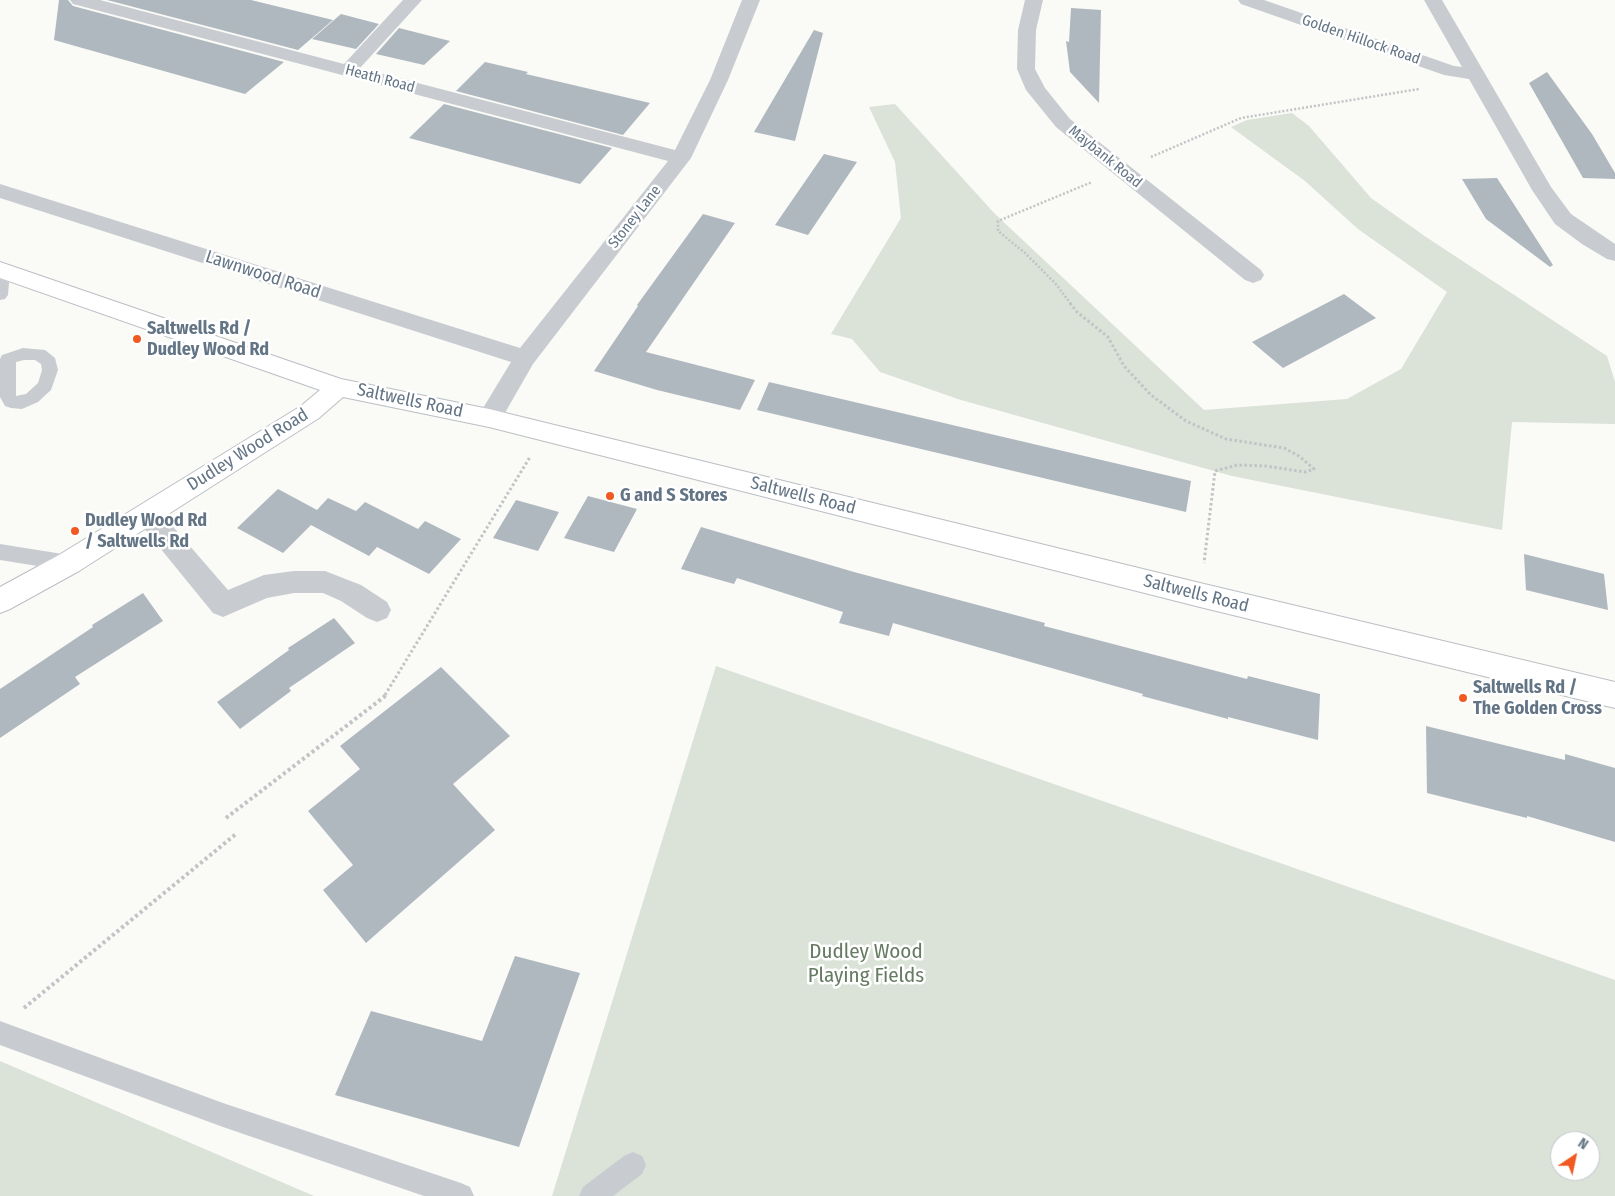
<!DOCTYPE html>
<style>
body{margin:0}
#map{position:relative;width:1615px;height:1196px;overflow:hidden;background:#fafaf7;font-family:"Fira Sans Condensed",sans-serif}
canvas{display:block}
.north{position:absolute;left:1550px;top:1131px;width:50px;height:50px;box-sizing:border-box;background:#fff;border:1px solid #c1c7ce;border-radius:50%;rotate:34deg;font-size:14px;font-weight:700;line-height:20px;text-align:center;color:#637485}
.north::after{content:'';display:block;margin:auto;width:18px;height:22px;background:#f05921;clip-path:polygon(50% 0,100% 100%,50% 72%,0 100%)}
</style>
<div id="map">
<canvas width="1615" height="1196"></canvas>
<div class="north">N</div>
</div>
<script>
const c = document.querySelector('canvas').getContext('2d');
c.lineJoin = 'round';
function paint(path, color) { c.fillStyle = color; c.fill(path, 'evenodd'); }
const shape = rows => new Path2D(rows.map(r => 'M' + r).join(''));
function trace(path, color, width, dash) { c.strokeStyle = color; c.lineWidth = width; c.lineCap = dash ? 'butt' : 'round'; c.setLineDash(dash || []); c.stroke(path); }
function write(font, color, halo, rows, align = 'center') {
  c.font = font + ' "Fira Sans Condensed",sans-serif'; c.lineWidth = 5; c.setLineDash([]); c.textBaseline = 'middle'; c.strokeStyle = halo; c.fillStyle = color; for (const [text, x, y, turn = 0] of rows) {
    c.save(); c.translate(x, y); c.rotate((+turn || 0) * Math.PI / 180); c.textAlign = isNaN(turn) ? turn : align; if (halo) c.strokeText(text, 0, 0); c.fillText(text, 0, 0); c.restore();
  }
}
paint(shape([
 [895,104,995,214,1204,410,1347,399,1401,369,1447,292,1358,229,1305,181,1231,127,1247,120,1292,113,1309,126,1371,198,1426,237,1607,356,1615,382,1615,424,1512,422,1502,530,1232,476,961,400,880,372,852,339,831,334,901,218,895,162,869,107],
 [716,666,1615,980,1615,1196,552,1196],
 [1560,1141,1590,1141,1590,1171,1560,1171],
 [0,1061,314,1196,0,1196]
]), '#dbe2d8');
paint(shape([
 [59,0,68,0,73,6,284,62,245,94,54,40],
 [107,0,251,0,333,20,298,50],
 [1071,8,1101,10,1099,103,1070,72,1066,41,1069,42],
 [341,14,379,24,356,49,312,39],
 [399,28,450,41,424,65,376,54],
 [814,30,823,33,795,141,754,132],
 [485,62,528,72,526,74,650,103,623,135,456,91],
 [1547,72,1592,134,1615,173,1615,179,1583,178,1529,83],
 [444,104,612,148,580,184,409,138],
 [824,154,857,162,808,235,775,225],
 [1497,178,1553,265,1550,267,1486,219,1462,179],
 [703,214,735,223,646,352,755,380,740,410,657,390,594,371,638,306,637,305],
 [1344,294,1376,318,1283,368,1252,342],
 [769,382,1191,481,1186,512,757,410],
 [278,489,317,510,328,498,356,511,365,502,418,529,425,521,461,539,429,574,377,547,369,556,311,525,283,553,237,528],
 [588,496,637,509,614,552,564,538],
 [516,500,559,512,538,551,493,538],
 [701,527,854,572,1045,623,1044,626,1247,679,1248,676,1320,694,1318,740,1228,717,1228,719,1142,696,1143,694,893,623,889,636,839,623,843,612,737,578,734,584,681,569],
 [1524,554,1604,574,1608,610,1526,590],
 [143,593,163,621,75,677,80,684,0,738,0,689,93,627,92,625],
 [334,618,355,643,289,688,291,691,240,729,217,702,289,650,288,648],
 [441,667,510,736,453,784,495,830,366,943,323,890,353,865,308,811,360,769,340,746],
 [1426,726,1565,760,1565,754,1615,768,1615,842,1527,816,1527,818,1427,793],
 [515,956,580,973,519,1147,335,1095,371,1011,482,1041]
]), '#b0b8bf');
const secondary = shape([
 [0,262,341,379,489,409,1200,583,1615,682,1615,708,1200,607,489,427,343,397,319,418,79,571,10,609,0,613,0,587,59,555,301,406,320,390,0,278,0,262]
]);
trace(secondary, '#babfc4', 2);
trace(shape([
 [1151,157,1241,118,1419,89],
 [1071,304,1055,283,1025,253,998,231,998,221,1092,182]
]), '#c1c4c6', 2.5, [2, 2]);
trace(shape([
 [1070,303,1077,312,1108,337,1124,366,1151,395,1186,421,1226,439,1284,448,1299,456,1314,469,1305,472,1266,466,1237,465,1215,471,1204,563],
 [385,695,530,457]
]), '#c1c4c6', 3, [2.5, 2.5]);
trace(shape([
 [226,818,384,697,386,693],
 [24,1008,236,834]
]), '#c1c4c6', 4, [3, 3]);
paint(shape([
 [0,266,7,267,10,271,8,295,5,299,0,300,0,266],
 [23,348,45,350,55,358,58,370,51,390,38,402,22,409,11,408,5,406,0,397,0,359,2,355,23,348],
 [24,360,35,360,41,364,42,370,38,383,26,394,16,396,16,362,24,360],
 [0,544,69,555,75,558,78,563,75,568,69,571,0,560,0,544],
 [0,1021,223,1103,461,1183,470,1187,474,1196,424,1196,223,1127,0,1045,0,1021],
 [633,1152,642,1156,646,1165,642,1174,613,1196,579,1196,583,1187,624,1156,633,1152]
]), '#c8ccd0');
paint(shape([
 [70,0,100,0,344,64,403,0,422,0,360,68,675,150,710,80,742,0,760,0,728,80,691,158,533,364,498,425,489,427,480,425,477,418,511,362,0,198,0,184,520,348,668,161,73,4,70,0],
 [1025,0,1043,0,1036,30,1035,69,1045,88,1070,119,1261,270,1264,275,1261,280,1253,283,1245,280,1056,127,1026,90,1017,69,1018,30,1025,0],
 [1238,0,1264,0,1454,66,1462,67,1424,0,1442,0,1551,187,1571,214,1615,244,1615,261,1607,259,1582,244,1555,224,1532,190,1469,79,1444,75,1241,4,1238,0],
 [147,503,156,507,228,590,264,575,294,571,325,571,361,585,387,602,391,610,387,618,377,622,367,618,341,601,323,593,294,593,267,598,223,617,213,613,138,521,134,514,138,507,147,503]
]), '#c8ccd0');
paint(secondary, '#fff');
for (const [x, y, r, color] of [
 [137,339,5,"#f05921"],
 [610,496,5,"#f05921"],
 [75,531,5,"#f05921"],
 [1463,698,5,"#f05921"]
]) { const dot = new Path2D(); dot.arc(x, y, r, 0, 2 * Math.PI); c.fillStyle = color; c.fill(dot); trace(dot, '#fff', 2); }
write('15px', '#637485', '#fff', [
 ["Golden Hillock Road",1361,40,19],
 ["Heath Road",380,79,15],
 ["Maybank Road",1105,157,39],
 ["Stoney Lane",635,217,-52]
]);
write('18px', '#637485', '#fff', [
 ["Lawnwood Road",263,275,18],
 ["Saltwells Road",410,401,12],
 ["Dudley Wood Road",248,450,-32],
 ["Saltwells Road",803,496,14],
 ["Saltwells Road",1196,594,14]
]);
write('bold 18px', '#637485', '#fff', [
 ["Saltwells Rd /",147,329],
 ["Dudley Wood Rd",147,350],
 ["G and S Stores",620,496],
 ["Dudley Wood Rd",85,521],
 ["/ Saltwells Rd",85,542],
 ["Saltwells Rd /",1473,688],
 ["The Golden Cross",1473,709]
], 'left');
write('21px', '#667b62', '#fff', [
 ["Dudley Wood",866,952],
 ["Playing Fields",866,976]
]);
</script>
